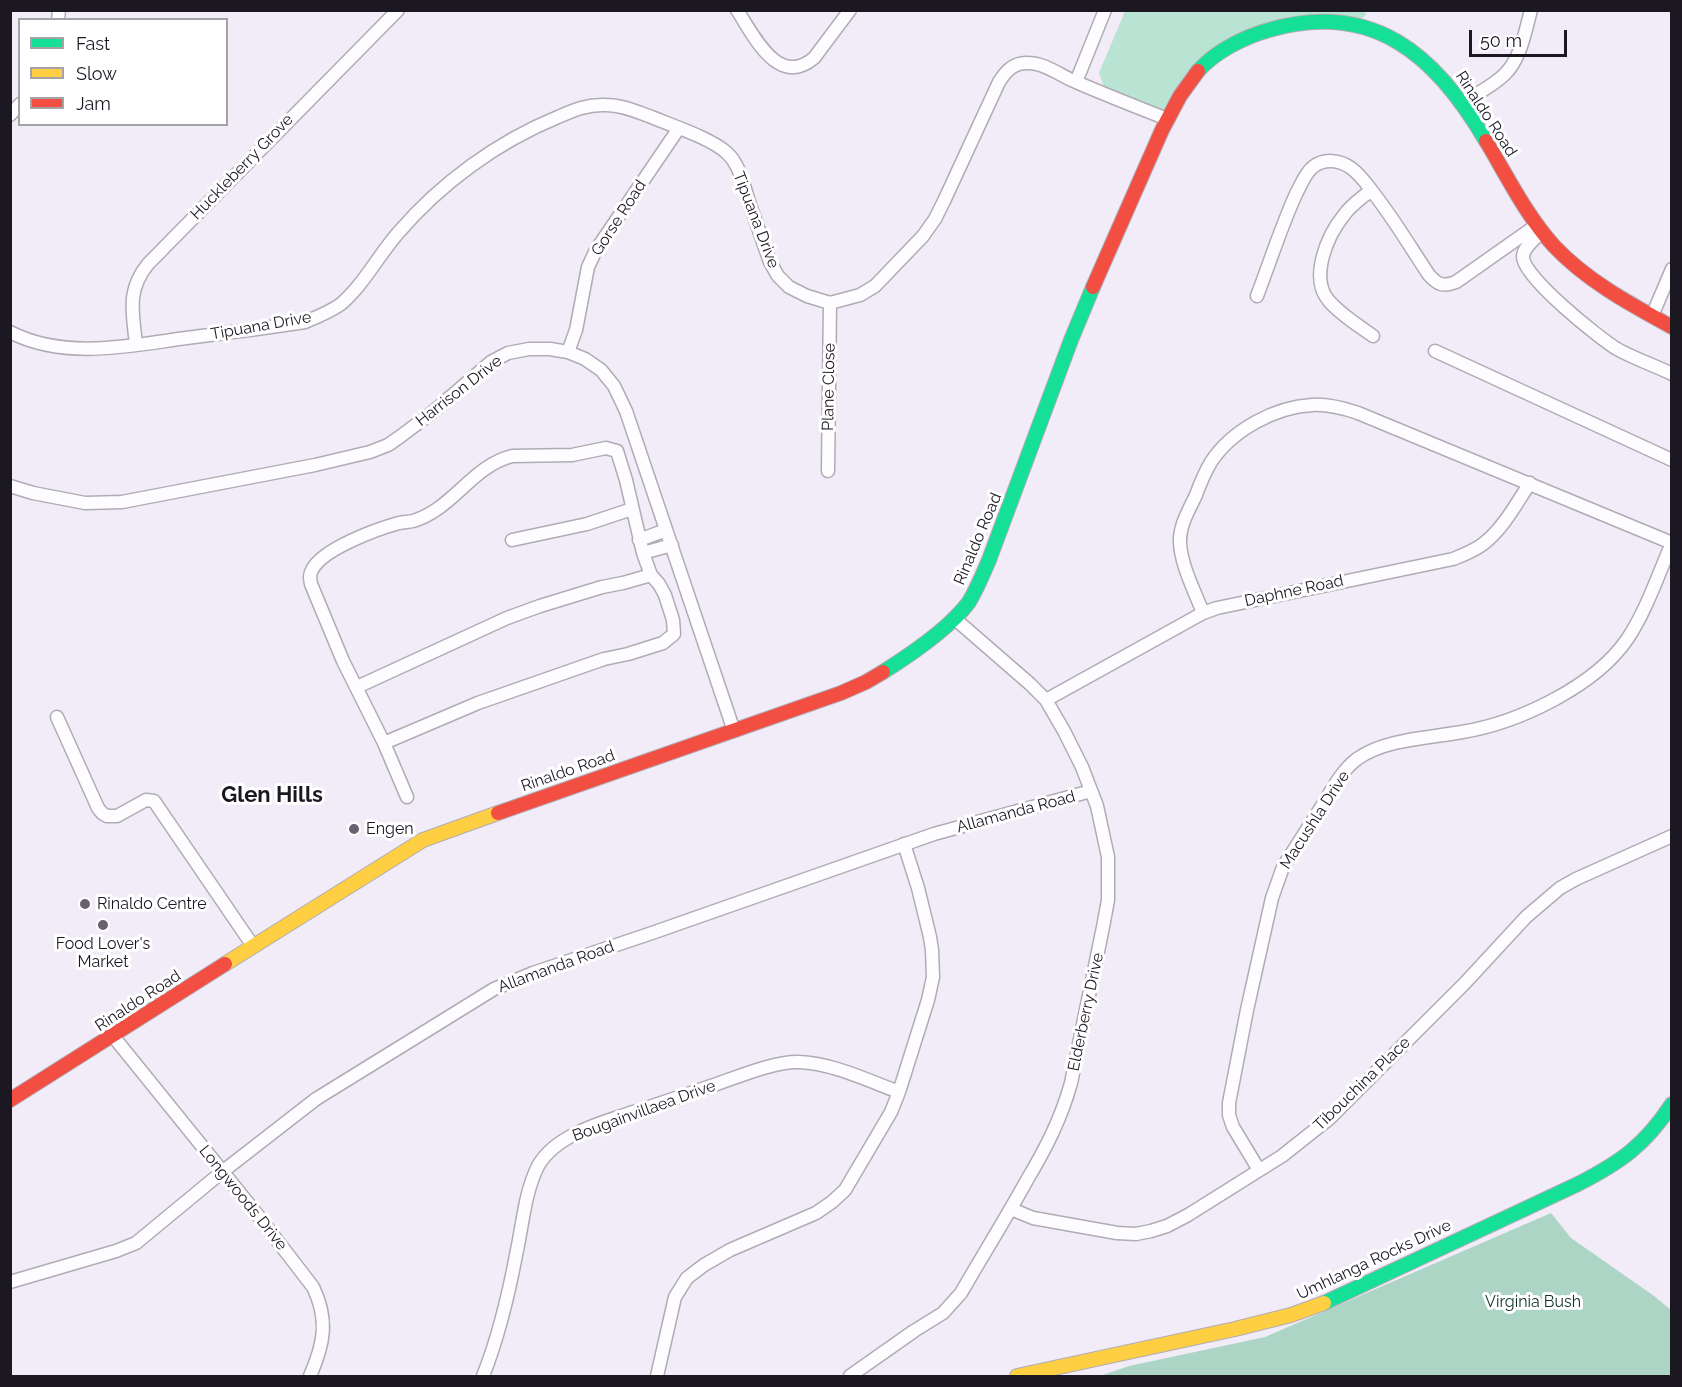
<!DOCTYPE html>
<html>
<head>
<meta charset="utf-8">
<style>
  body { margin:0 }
  #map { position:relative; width:1682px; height:1387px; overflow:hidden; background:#f2ecf8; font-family:Raleway,sans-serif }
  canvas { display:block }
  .frame { position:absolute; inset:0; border:12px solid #1c1822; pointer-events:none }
  .legend { position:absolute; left:18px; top:18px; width:210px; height:108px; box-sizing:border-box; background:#fff; border:2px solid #a4a3a7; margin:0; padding:8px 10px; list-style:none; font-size:18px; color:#1c1822 }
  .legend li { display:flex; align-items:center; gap:12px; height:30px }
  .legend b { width:30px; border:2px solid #a4a3a7 }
  .scale { position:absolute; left:1469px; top:30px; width:98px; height:27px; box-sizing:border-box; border:3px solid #1c1822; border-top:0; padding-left:8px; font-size:18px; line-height:21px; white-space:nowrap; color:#1c1822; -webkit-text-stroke:4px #fff; paint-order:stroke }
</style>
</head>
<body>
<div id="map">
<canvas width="1682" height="1387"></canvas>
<div class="frame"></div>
<ul class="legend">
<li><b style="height:8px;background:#16e098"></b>Fast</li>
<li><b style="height:8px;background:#ffcf43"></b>Slow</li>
<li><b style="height:8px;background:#f24e42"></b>Jam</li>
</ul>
<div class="scale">50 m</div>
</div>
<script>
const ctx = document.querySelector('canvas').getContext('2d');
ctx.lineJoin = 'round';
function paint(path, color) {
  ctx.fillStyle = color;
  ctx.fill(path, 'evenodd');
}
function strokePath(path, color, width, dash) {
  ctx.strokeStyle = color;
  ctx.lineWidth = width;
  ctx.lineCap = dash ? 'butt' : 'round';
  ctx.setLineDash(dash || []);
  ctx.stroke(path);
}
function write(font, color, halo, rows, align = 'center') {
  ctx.font = font + ' Raleway,sans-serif';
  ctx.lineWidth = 6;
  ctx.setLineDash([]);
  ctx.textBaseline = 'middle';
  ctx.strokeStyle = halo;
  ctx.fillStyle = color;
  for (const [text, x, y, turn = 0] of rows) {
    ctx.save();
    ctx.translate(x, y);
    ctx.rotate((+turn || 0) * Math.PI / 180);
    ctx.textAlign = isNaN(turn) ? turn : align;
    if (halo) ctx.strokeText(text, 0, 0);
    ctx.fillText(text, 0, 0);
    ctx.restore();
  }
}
const green = new Path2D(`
  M 1360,10 L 1367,14 L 1361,19 L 1259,33 L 1199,70 L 1172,118 L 1104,87 L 1099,73 L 1125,11 Z`);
const forest = new Path2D(`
  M 1551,1213 L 1571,1238 L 1654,1296 L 1671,1310 L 1671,1376 L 1100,1376 L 1129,1366 L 1265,1337 Z`);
const street = new Path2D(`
  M 737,10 C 754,36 778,88 814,58 L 850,10
  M 58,20 L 59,10
  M 1076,82 L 1105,10
  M 1462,103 C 1476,94 1493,86 1505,74 C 1521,58 1525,32 1531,10
  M 10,115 L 20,104
  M 1371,190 C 1362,198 1351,205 1344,215 C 1327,236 1309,278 1329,301 C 1341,315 1358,325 1373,336
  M 1542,232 C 1535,239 1523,247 1523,257 C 1523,277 1599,338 1617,349 C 1635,359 1654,365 1672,374
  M 1257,296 C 1270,262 1281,227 1296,194 C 1301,185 1305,173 1313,167 C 1324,158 1340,160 1351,168 C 1361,175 1368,186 1375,195 C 1395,221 1411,248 1429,275 C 1438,285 1443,287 1456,282 L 1537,225
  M 1652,316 L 1672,269
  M 10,332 C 64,360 129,346 186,338 C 226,333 265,328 305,322 C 317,317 330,312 341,304 C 364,284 378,256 398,233 C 441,183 497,142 558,117 C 574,110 588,104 606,105 C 621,105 635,111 649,116 C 670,125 711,138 727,153 C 740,165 744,186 749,202 C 756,222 763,242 770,262 L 778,276 L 789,287 L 807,296 L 830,303 L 860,295 L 875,286 L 923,236 L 935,219 L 944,201 L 999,82 C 1006,71 1014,62 1028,63 C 1045,63 1061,76 1076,82 C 1106,95 1137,107 1167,119
  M 136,345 C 133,313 126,291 148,264 L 398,10
  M 1435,351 L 1672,460
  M 568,352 L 576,330 L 588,267 L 596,250 L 679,128
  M 828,471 L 830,303
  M 10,486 L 33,493 L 85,503 L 122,502 L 315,465 L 370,452 L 388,445 L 401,436 L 434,411 L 491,362 L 508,353 L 529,349 L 550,349 L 568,352 L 585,359 L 601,370 L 614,386 L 626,411 L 734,731
  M 512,540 L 587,524 L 632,509
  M 639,540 L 666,530
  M 643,553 L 672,545
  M 1203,613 C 1195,592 1181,565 1180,543 C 1179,526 1189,510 1196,495 C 1200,484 1205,472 1211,462 C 1232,430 1275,407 1312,405 C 1328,404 1343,408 1358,413 L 1672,543
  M 357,687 L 507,618 L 540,606 L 602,587 L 623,583 L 651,575
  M 1046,700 L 1203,613 L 1217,608 L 1453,559 C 1463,555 1474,551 1483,544 C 1503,529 1516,504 1530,483
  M 57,717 L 98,808 L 102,813 L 107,816 L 117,816 L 146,800 L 154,801 L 253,946
  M 384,743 L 478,703 L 604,659 L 628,654 L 663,643 L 674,634 L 673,620 L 665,595 L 659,584 L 651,575 L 643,553 L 626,480 L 617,451 L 606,448 L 572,455 L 512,456 C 472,466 452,510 413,521 C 408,522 404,522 399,523 C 377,529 322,549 312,570 C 309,575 310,579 311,584 L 343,661 L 384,743 L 407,797
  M 113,1036 L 256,1213 L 313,1287 C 329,1320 324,1344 310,1376
  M 1259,1170 L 1233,1127 L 1229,1115 L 1229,1103 L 1247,1010 L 1272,898 L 1283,867 C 1296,847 1309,826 1322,806 C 1332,790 1341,771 1357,759 C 1385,739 1429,738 1462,732 C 1518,723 1596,686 1628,638 C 1647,609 1658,575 1672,543
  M 1011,1209 L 1033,1218 L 1117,1233 L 1136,1234 L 1151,1231 L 1167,1226 L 1188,1215 L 1282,1156 L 1330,1118 L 1465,983 L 1526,917 L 1560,888 L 1576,879 L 1672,836
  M 10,1282 L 116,1251 L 136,1243 L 222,1172 L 316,1099 L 494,989 L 533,973 L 652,933 L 934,834 L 1091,791
  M 483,1376 C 499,1336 509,1293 517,1250 C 523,1222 525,1192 538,1166 C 547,1150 562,1140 579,1132 C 595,1124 613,1119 630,1113 C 656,1105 682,1096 708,1087 C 733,1079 773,1061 799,1062 C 832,1063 869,1081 899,1092
  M 657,1376 L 675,1297 L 687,1278 L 704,1265 L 730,1250 L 816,1213 L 832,1202 L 845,1190 L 891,1112 L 899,1092 L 928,1000 L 933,977 L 932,950 L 930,937 L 918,888 L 904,844
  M 850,1376 L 914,1331 L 943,1313 L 961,1293 C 983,1255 1006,1218 1027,1180 C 1046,1148 1061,1119 1071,1083 L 1103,927 L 1108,900 L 1108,857 L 1097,806 L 1082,767 L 1064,731 L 1046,700 L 1030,684 L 954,618`);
const fast = new Path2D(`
  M 1198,71 C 1216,51 1244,37 1269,30 C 1373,0 1436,55 1486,141
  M 883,672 C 910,655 950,628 969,602 C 977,589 983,574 989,560 L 1071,340 L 1093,287
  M 1324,1303 L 1578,1184 C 1621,1162 1645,1145 1672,1104`);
const slow = new Path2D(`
  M 225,964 L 423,840 L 498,813
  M 1017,1376 L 1235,1329 L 1291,1315 L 1324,1303`);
const jam = new Path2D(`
  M 1486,141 C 1507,176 1526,215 1554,246 C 1587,281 1630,304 1672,327
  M 1093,287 L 1162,130 L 1180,96 L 1198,71
  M 498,813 L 841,693 L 866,682 L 883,672
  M 10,1100 L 225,964`);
const markers = [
  [354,829,6,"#67626d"],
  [85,904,6,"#67626d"],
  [103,925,6,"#67626d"]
];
const streetNames = [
  ["Rinaldo Road",1486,114,57],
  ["Huckleberry Grove",242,167,-46],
  ["Gorse Road",619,218,-57],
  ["Tipuana Drive",756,220,69],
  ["Tipuana Drive",261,326,-10],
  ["Plane Close",829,387,-89],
  ["Harrison Drive",459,391,-38],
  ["Rinaldo Road",978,539,-67],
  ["Daphne Road",1294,591,-12],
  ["Rinaldo Road",568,771,-19],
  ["Allamanda Road",1016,812,-15],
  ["Macushla Drive",1315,820,-57],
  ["Allamanda Road",556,967,-20],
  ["Rinaldo Road",138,1001,-33],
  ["Elderberry Drive",1086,1012,-78],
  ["Tibouchina Place",1362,1084,-44],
  ["Bougainvillaea Drive",644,1111,-20],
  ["Longwoods Drive",243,1198,51],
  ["Umhlanga Rocks Drive",1374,1260,-25]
];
const poiNames = [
  ["Engen",366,829],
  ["Rinaldo Centre",97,904],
  ["Food Lover's",103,944,"center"],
  ["Market",103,962,"center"]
];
const parkNames = [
  ["Virginia Bush",1533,1302]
];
const districtNames = [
  ["Glen Hills",272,795]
];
paint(green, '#b9e3d3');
paint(forest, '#acd5c6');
strokePath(street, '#b1abb6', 15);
strokePath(fast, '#b1abb6', 16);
strokePath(slow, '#b1abb6', 16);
strokePath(jam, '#b1abb6', 16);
strokePath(street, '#fdfcfe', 12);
strokePath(fast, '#16e098', 14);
strokePath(slow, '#ffcf43', 14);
strokePath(jam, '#f24e42', 14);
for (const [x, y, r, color] of markers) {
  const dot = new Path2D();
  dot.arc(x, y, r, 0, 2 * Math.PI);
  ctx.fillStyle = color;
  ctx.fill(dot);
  strokePath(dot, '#fff', 2);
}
write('16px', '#1c1822', '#fff', streetNames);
write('16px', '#1c1822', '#fff', poiNames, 'left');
write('16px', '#0f3424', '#fff', parkNames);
write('bold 22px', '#1c1822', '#fff', districtNames);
</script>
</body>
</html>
